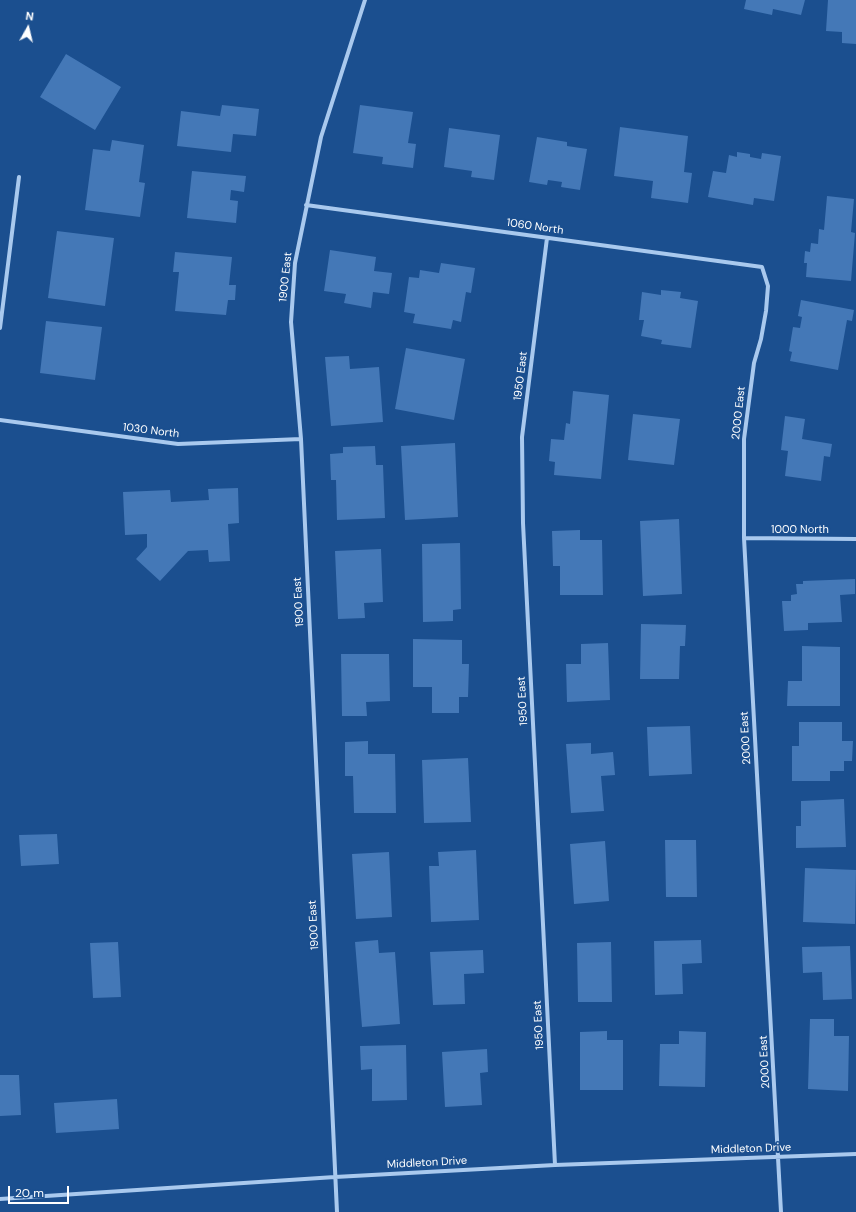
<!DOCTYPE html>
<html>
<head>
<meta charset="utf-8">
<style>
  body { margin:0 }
  #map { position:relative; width:856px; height:1212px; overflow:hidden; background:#1b4f8f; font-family:"DM Sans",sans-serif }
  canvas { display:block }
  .north { position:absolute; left:8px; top:8px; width:40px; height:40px; -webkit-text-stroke:3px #1b4f8f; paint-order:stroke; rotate:8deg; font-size:11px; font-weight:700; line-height:16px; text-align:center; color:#fff }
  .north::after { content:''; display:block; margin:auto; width:14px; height:18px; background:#fff; clip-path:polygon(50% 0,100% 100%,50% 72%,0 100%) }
  .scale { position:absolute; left:8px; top:1186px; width:61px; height:18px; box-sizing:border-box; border:2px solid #fff; border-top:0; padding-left:5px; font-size:12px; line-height:14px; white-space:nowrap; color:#fff; -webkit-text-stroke:3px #1b4f8f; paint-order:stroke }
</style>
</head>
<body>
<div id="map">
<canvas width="856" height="1212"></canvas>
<div class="north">N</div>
<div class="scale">20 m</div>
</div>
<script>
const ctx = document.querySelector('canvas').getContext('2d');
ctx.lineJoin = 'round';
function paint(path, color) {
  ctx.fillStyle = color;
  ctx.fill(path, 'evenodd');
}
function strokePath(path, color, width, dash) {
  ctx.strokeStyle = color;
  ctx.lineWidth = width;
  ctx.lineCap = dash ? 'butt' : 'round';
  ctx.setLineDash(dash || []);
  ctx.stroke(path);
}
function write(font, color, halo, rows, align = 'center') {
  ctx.font = font + ' "DM Sans",sans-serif';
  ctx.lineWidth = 4;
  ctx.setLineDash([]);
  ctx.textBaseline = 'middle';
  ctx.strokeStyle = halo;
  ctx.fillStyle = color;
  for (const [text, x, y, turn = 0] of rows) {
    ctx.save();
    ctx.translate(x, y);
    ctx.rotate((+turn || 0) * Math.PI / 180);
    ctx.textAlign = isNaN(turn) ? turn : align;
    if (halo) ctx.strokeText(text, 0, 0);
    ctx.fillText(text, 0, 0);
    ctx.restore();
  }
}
const building = new Path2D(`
  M 746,0 L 805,0 L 801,15 L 773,9 L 772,15 L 744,9 Z
  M 828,0 L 856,0 L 856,44 L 842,43 L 842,32 L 826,31 Z
  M 66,54 L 121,87 L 95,130 L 40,97 Z
  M 222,105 L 259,109 L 256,136 L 233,134 L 231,152 L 177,146 L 181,111 L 220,116 Z
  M 360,105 L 413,112 L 408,143 L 416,144 L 413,168 L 382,164 L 383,157 L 353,153 Z
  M 620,127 L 688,136 L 684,172 L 692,173 L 688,203 L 651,198 L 653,181 L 614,176 Z
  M 449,128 L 500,135 L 494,180 L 471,177 L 472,171 L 444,167 Z
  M 537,137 L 567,142 L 567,146 L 587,149 L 580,190 L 561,187 L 562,182 L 548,180 L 547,185 L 529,182 Z
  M 112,140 L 144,145 L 139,182 L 145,183 L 140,217 L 85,210 L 93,149 L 110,151 Z
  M 737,152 L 750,154 L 750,157 L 761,159 L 762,153 L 781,156 L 774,201 L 754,198 L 753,205 L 708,197 L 713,171 L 726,173 L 729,155 L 737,157 Z
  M 192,171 L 246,176 L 244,192 L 231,190 L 230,200 L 238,201 L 236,223 L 187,218 Z
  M 827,196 L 854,199 L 851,232 L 855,233 L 851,281 L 806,277 L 807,263 L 804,263 L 805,251 L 810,252 L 811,243 L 818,244 L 819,229 L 824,230 Z
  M 57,231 L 114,238 L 105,306 L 48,298 Z
  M 330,250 L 376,257 L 374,271 L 392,273 L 389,294 L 373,292 L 371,308 L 344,303 L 346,294 L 324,291 Z
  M 175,252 L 232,257 L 229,285 L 236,285 L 235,300 L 228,300 L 226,315 L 175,311 L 179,272 L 173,272 Z
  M 441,263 L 475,268 L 471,293 L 466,292 L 461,322 L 453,320 L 451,329 L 413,323 L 415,314 L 404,312 L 409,277 L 419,278 L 420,270 L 439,273 Z
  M 661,290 L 681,292 L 680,298 L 698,301 L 691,348 L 661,344 L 662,340 L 641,336 L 644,320 L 639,320 L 642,292 L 661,295 Z
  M 801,300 L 854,310 L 852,321 L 847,320 L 838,370 L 790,361 L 792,352 L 789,351 L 793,327 L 800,328 L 802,317 L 798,316 Z
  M 46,321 L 102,327 L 95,380 L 40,373 Z
  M 406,348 L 465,359 L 454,420 L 395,409 Z
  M 349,356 L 350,369 L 379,367 L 383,422 L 331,426 L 325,357 Z
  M 573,391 L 609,395 L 601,479 L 554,475 L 555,462 L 549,461 L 551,439 L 564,440 L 566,423 L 570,424 Z
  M 633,414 L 680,419 L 674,465 L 628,460 Z
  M 785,416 L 805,419 L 802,439 L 832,444 L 830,457 L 824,456 L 821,481 L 785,476 L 788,451 L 781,450 Z
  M 455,443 L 458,517 L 405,520 L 401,446 Z
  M 375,446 L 376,465 L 383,465 L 385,518 L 337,520 L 336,480 L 331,480 L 330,454 L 343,453 L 343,447 Z
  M 238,488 L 239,523 L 228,524 L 230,561 L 209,562 L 208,550 L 188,551 L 160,581 L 136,559 L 147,547 L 147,534 L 125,535 L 123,492 L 170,490 L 171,502 L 209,500 L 208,489 Z
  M 679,519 L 682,594 L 643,596 L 640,521 Z
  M 580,530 L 580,540 L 602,540 L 603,595 L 560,595 L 560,566 L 553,566 L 552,531 Z
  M 460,543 L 461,609 L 453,610 L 453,621 L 423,622 L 422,544 Z
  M 381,549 L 383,602 L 364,603 L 365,618 L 338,619 L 335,551 Z
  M 855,579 L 855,594 L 840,595 L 842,622 L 808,623 L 808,630 L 784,631 L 782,601 L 791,601 L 791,595 L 797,594 L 796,584 L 803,584 L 803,581 Z
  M 641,624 L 686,625 L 685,646 L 680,646 L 679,679 L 640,679 Z
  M 413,639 L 462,640 L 462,664 L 469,664 L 468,697 L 459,697 L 459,713 L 432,713 L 432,687 L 413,687 Z
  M 608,643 L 610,700 L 567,702 L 566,664 L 581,664 L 581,644 Z
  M 802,646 L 840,647 L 840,706 L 787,706 L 788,681 L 802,681 Z
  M 341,654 L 389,654 L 390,701 L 366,702 L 367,716 L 342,716 Z
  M 799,722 L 842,722 L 842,741 L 853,741 L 852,761 L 844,761 L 844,771 L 830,771 L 830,781 L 792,781 L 792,746 L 799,746 Z
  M 690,726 L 692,774 L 649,776 L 647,727 Z
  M 368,741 L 368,754 L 395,754 L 396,813 L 354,813 L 353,776 L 345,776 L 345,742 Z
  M 591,743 L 591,754 L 613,752 L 615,775 L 601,776 L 604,811 L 571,813 L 566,744 Z
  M 468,758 L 471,822 L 424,823 L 422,760 Z
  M 844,799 L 846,847 L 796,848 L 796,826 L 801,826 L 801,801 Z
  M 57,834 L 59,864 L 21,866 L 19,835 Z
  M 665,840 L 696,840 L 697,897 L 666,897 Z
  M 605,841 L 609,901 L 574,904 L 570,844 Z
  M 476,850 L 479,920 L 431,922 L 429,866 L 439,866 L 438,852 Z
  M 389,852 L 392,917 L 356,919 L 352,854 Z
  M 805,868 L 856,870 L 855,924 L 803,922 Z
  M 378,940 L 379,953 L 395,952 L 400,1024 L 362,1027 L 355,942 Z
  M 701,940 L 702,963 L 682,964 L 683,994 L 655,995 L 654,941 Z
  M 118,942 L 121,997 L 93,998 L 90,943 Z
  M 611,942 L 612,1002 L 578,1002 L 577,943 Z
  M 850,946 L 852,999 L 823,1000 L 822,972 L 803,973 L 802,947 Z
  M 483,950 L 484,973 L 464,974 L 465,1004 L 433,1005 L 430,952 Z
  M 810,1019 L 834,1019 L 834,1036 L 849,1036 L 848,1091 L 808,1089 Z
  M 607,1031 L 607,1040 L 623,1040 L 623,1090 L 580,1090 L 580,1032 Z
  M 679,1031 L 706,1032 L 705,1087 L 659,1086 L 660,1044 L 679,1044 Z
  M 406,1045 L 407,1100 L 372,1101 L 372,1069 L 361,1070 L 360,1046 Z
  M 487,1049 L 488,1072 L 480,1073 L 482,1105 L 445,1107 L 442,1052 Z
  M 0,1075 L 19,1075 L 21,1115 L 0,1116 Z
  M 117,1099 L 119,1129 L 56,1133 L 54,1103 Z`);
const street = new Path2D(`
  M 306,205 L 762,267 L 768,286 L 766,311 L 761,339 L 754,363 L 744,439 L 744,538 L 781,1212
  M 547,238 L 522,437 L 523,523 L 555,1165
  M 0,328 L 19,177
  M 0,420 L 178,444 L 301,439
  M 744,538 L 856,539
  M 0,1199 L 335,1177 L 555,1165 L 856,1154
  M 337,1212 L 301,439 L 291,322 L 295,263 L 321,137 L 365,0`);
const streetNames = [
  ["1060 North",535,227,8],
  ["1900 East",286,277,-84],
  ["1950 East",521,376,-83],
  ["2000 East",739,413,-84],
  ["1030 North",151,431,7],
  ["1000 North",800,530],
  ["1900 East",299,602,-93],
  ["1950 East",523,701,-93],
  ["2000 East",746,738,-93],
  ["1900 East",314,925,-93],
  ["1950 East",539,1025,-93],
  ["2000 East",765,1062,-93],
  ["Middleton Drive",751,1149,-2],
  ["Middleton Drive",427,1163,-3]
];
paint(building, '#4478b7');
strokePath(street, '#a9c9ee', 4);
write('11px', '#fff', '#1b4f8f', streetNames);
</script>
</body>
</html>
